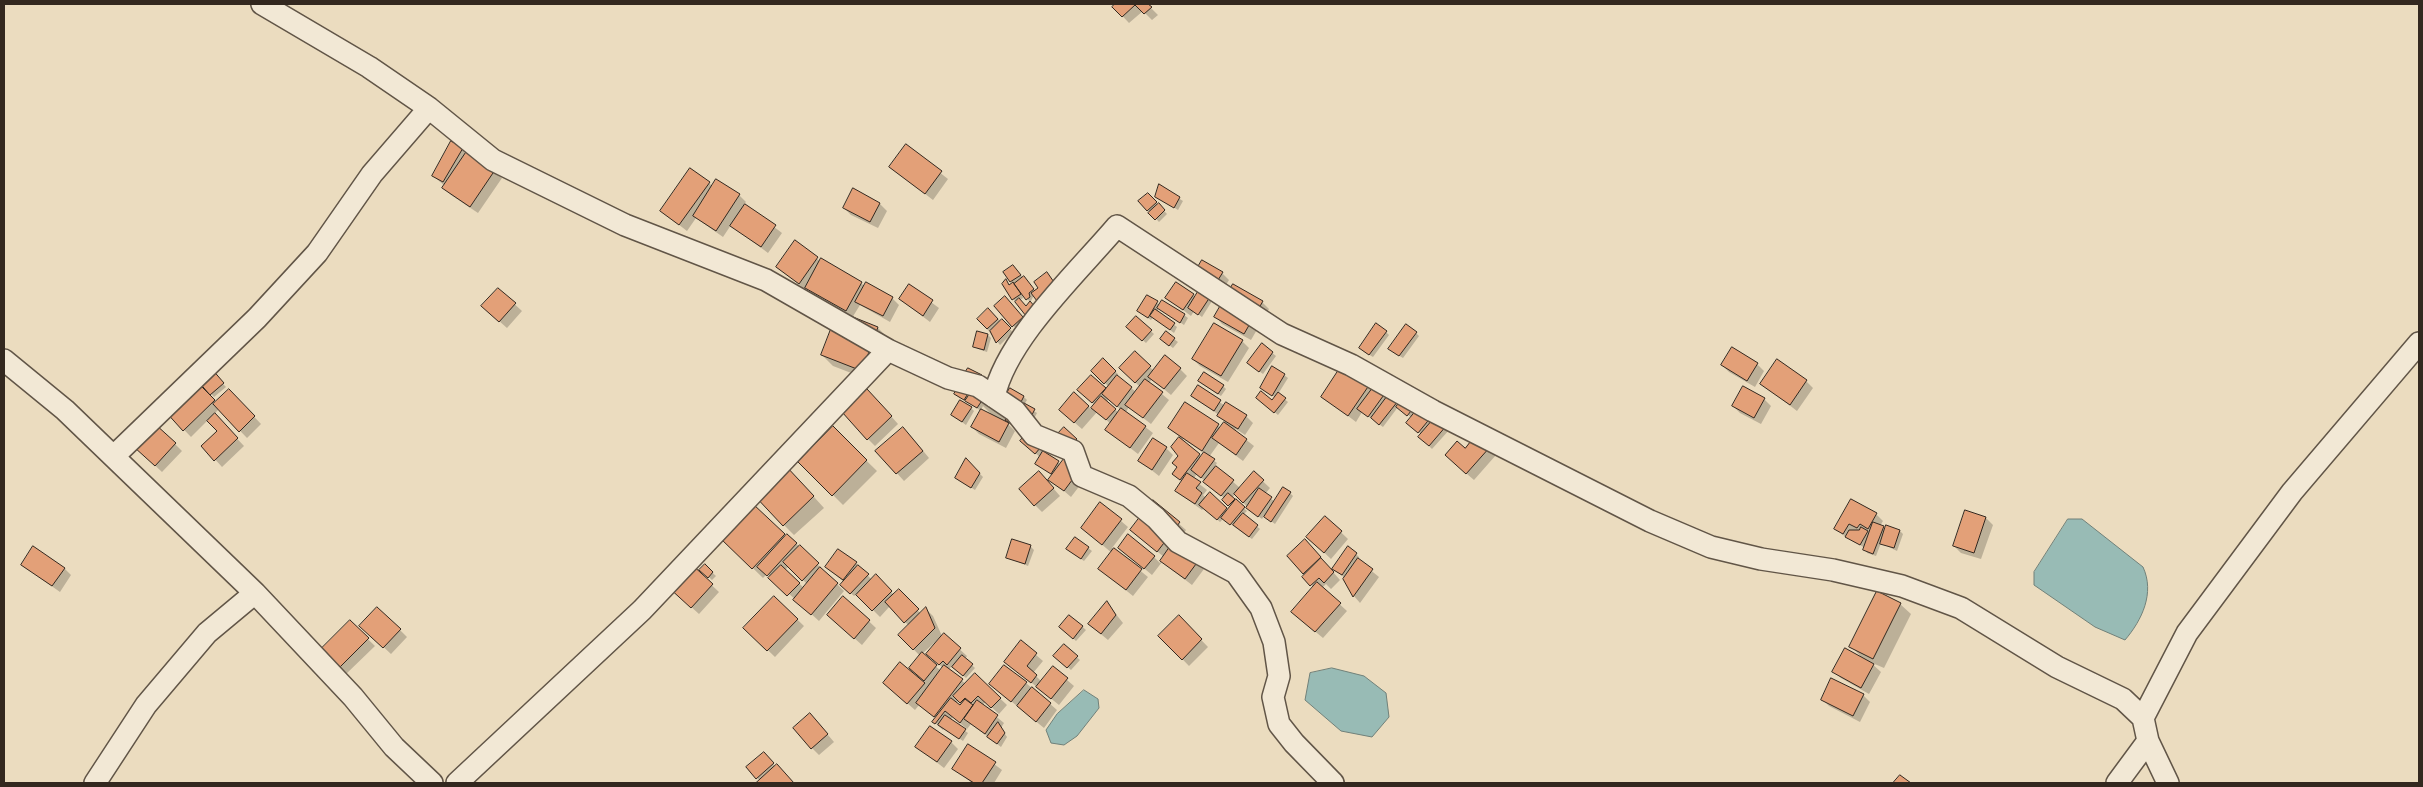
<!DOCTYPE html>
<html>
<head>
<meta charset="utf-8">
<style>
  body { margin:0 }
  #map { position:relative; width:2423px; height:787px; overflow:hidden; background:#ebdcbf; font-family:Vollkorn,serif }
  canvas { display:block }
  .frame { position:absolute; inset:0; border:5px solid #33281f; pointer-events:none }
</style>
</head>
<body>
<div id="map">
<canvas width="2423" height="787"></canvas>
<div class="frame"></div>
</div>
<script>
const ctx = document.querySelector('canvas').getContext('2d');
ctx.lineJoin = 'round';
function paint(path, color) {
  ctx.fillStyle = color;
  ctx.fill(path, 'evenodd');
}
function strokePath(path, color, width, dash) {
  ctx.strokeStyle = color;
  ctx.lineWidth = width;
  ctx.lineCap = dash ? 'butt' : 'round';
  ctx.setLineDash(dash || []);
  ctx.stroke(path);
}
const water = new Path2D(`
  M 2068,519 L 2082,519 L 2143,567 C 2155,593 2142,620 2125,640 L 2095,627 L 2034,585 L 2034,572 Z
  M 1332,668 L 1364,676 L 1386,693 L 1389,717 L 1372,737 L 1341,731 L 1305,700 L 1310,673 Z
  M 1084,690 L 1098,699 L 1099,708 L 1077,736 L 1064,745 L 1051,743 L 1046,730 L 1057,714 Z`);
const shadow = new Path2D(`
  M 1117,4 L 1147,4 L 1158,15 L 1152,20 L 1143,11 L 1129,23 L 1114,7 Z
  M 906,146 L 948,179 L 933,200 L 890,167 Z
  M 462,149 L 502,178 L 478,213 L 451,195 L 444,188 L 445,186 L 433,176 Z
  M 709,183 L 713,187 L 739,195 L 746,202 L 744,204 L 782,233 L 768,253 L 731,225 L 723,237 L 696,218 L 687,231 L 661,211 Z
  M 1159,186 L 1183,201 L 1178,210 L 1156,196 Z
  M 853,190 L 880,204 L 887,211 L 878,228 L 851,215 L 844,208 Z
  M 1148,194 L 1167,214 L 1159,222 L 1140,201 Z
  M 795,242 L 821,262 L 822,260 L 865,286 L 892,298 L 899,305 L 890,322 L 860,305 L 852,318 L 878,328 L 888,338 L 872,381 L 833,366 L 822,355 L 852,316 L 813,294 L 807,289 L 806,290 L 777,267 Z
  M 1013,266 L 1035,291 L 1040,288 L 1035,282 L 1046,274 L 1053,281 L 1064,295 L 1050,315 L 1034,295 L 1030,303 L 1038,311 L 1030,318 L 1013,299 L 1004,284 L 1006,281 L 1010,286 L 1013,284 L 1005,272 ZM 1021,292 L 1030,302 L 1026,307 L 1020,300 L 1023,298 Z
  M 1222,273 L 1229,280 L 1217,299 L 1198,287 Z
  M 909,286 L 939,308 L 930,322 L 900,299 Z
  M 1233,286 L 1262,302 L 1269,309 L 1251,340 L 1222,324 L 1216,317 Z
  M 498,289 L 522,311 L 507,328 L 490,313 Z
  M 1193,295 L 1196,298 L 1209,298 L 1212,301 L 1202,317 L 1194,311 L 1191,316 L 1167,298 Z
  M 1147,296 L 1160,305 L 1162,302 L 1184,315 L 1188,318 L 1184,325 L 1159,308 L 1157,312 L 1177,327 L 1174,333 L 1153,317 L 1151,320 L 1142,314 Z
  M 1012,305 L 1029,325 L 1020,333 L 996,306 Z
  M 988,310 L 1013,332 L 1000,345 L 979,319 Z
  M 1136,318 L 1154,334 L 1146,343 L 1128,327 Z
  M 1386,332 L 1389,335 L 1373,357 L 1363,351 Z
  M 1166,333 L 1178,342 L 1173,348 L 1165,342 Z
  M 1416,333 L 1419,336 L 1403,358 L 1393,352 Z
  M 988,335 L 991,338 L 987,352 L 978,349 L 975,346 Z
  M 1242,341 L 1249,348 L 1228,382 L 1200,366 L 1193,359 Z
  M 1262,345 L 1276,356 L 1263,374 L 1252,366 Z
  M 1135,353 L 1154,371 L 1180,369 L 1187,376 L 1171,395 L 1152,379 L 1149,383 L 1169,400 L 1151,424 L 1129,407 L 1126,412 L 1153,433 L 1138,454 L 1107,430 L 1111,424 L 1097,412 L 1082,429 L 1067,416 L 1074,394 L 1091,409 L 1095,405 L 1086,397 L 1091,377 L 1106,391 L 1109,387 L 1093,371 L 1103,360 L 1118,374 L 1117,376 L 1136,392 L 1140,387 L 1128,375 ZM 1109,399 L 1121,410 L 1119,413 L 1106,402 Z
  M 1344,364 L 1450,429 L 1432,449 L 1420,437 L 1422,435 L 1411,426 L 1412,418 L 1398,407 L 1383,427 L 1362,412 L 1356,422 L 1322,396 Z
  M 1757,364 L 1764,371 L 1755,387 L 1729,372 L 1722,365 Z
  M 210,370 L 226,387 L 214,397 L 199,380 Z
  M 1284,375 L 1288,378 L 1278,394 L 1288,402 L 1278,415 L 1261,401 L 1273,402 L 1276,398 L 1261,388 Z
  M 1806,381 L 1813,388 L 1797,411 L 1762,384 Z
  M 196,382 L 216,403 L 229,390 L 261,424 L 247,438 L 219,409 L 214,414 L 244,446 L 222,467 L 203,446 L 219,431 L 208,420 L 191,437 L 166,411 Z
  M 1202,384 L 1223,386 L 1226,389 L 1221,396 Z
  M 1198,386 L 1225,406 L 1246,416 L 1253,423 L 1245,435 L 1236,429 L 1235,431 L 1254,446 L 1243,461 L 1219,443 L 1209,457 L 1217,463 L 1215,466 L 1240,488 L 1254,473 L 1270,488 L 1265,494 L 1275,502 L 1290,493 L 1293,496 L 1275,524 L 1264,516 L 1262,519 L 1251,511 L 1235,494 L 1232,498 L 1247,511 L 1243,515 L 1260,529 L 1252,539 L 1223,519 L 1220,522 L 1204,508 L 1202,510 L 1176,491 L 1182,482 L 1174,474 L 1178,467 L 1179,456 L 1173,447 L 1180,437 L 1169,428 L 1185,403 L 1221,428 L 1225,422 L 1219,415 L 1196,399 ZM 1183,439 L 1204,453 L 1202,457 L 1182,441 ZM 1197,474 L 1225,499 L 1231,507 L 1228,511 L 1210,494 L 1206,498 L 1203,495 L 1207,490 L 1193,479 Z
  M 1006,387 L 1024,397 L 1027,400 L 1024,405 L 1037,413 L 1028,430 L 1005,421 L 1015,431 L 1006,448 L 979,434 L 972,427 L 981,411 L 956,394 ZM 983,406 L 993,416 L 981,410 Z
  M 1744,387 L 1764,399 L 1771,406 L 1761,424 L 1740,413 L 1733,406 Z
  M 874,397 L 898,424 L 875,446 L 868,439 Z
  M 971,408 L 974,411 L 966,425 L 952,415 Z
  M 833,428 L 877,471 L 843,505 L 800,462 Z
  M 1064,428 L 1079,443 L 1057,443 L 1047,455 L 1084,480 L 1071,497 L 1050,479 L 1053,475 L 1036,464 L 1040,457 L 1029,448 L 1054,439 Z
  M 910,435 L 929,458 L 904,481 L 877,451 Z
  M 175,444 L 182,451 L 162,472 L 143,454 Z
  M 1166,448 L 1173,455 L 1159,476 L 1140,461 Z
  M 1489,448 L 1496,455 L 1474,480 L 1453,462 L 1465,449 Z
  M 966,460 L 983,477 L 975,490 L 956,478 Z
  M 796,477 L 824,508 L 794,535 L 784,525 Z
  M 1046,480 L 1060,496 L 1042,512 L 1035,505 Z
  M 1154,502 L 1186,530 L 1183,534 L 1213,557 L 1192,585 L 1162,562 L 1152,575 L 1127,554 L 1154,557 L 1160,563 L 1164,557 L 1131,530 Z
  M 1101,504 L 1128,527 L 1112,548 L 1148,577 L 1133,596 L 1107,575 L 1112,553 L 1082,528 Z
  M 753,506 L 786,537 L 787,536 L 800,547 L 844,591 L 819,621 L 767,574 L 763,578 L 722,538 ZM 789,566 L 807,584 L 804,588 L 785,570 Z
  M 1966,511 L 1986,518 L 1993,525 L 1981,559 L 1961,553 L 1954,546 Z
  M 1876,514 L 1883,521 L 1880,526 L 1886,530 L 1887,527 L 1900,531 L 1903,534 L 1897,551 L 1881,543 L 1876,556 L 1867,553 L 1865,548 L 1843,535 L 1836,528 Z
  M 1325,517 L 1348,539 L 1331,559 L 1315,544 Z
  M 1075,538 L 1092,551 L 1084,561 L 1071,552 Z
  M 1030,546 L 1034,550 L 1028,566 L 1007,557 Z
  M 1312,548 L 1340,580 L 1331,589 L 1326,584 L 1322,588 L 1347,611 L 1323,638 L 1300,619 L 1314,588 L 1288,556 Z
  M 1356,554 L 1359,557 L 1358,560 L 1379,577 L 1360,603 L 1354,596 L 1344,579 L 1345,578 L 1337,572 Z
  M 856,563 L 872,580 L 876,576 L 894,595 L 899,590 L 921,614 L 926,609 L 933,616 L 942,636 L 922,654 L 941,671 L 943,668 L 935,661 L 944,635 L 967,656 L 965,659 L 975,668 L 966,678 L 956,670 L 951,667 L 948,670 L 966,684 L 975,675 L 1007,705 L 999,714 L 986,702 L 982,705 L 1004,723 L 1001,728 L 1007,737 L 1001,747 L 971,724 L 967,729 L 953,717 L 950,720 L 968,733 L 963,741 L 944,728 L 943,730 L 934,722 L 937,719 L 919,705 L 915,710 L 884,683 L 908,670 L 920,656 L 900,635 L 909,626 L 890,606 L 880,617 L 857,594 L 854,596 L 845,588 L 844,582 L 826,567 ZM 966,697 L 973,704 L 963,699 ZM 958,701 L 965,709 L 956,703 Z
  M 689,564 L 719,592 L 699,614 L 676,593 Z
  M 22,565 L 64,568 L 71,575 L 60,592 Z
  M 705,566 L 716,576 L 712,580 L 701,570 Z
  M 774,597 L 804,626 L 775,657 L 745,628 Z
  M 844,598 L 876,628 L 862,645 L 836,622 Z
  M 1107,603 L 1123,623 L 1108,640 L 1096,630 Z
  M 1900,604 L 1911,614 L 1884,668 L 1870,662 L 1881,672 L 1869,694 L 1841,678 L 1834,672 L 1863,659 L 1851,646 Z
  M 1070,616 L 1086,630 L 1076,641 L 1061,627 Z
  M 1179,617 L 1208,647 L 1189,666 L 1160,636 Z
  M 350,622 L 375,646 L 345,675 L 321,650 Z
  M 361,626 L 400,630 L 407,637 L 391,654 Z
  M 1021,642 L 1043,661 L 1033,673 L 1042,682 L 1053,668 L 1074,686 L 1059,705 L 1006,662 Z
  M 1064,646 L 1080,660 L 1071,670 L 1055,656 Z
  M 1026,683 L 1057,710 L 1044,728 L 990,684 Z
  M 1863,695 L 1870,702 L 1860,722 L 1829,706 L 1822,699 Z
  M 817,722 L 834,742 L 819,755 L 812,748 Z
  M 951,742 L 958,749 L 944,768 L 917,747 Z
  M 969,745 L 1002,770 L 994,783 L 972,783 L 954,769 Z
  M 764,753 L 776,767 L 793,783 L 758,783 L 760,781 L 748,767 Z`);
const building = new Path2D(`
  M 1115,4 L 1148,4 L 1152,7 L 1144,14 L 1135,5 L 1122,17 L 1112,7 Z
  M 451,141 L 463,148 L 443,182 L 432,176 Z
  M 906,144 L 942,171 L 925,194 L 889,167 Z
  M 467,151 L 495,170 L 470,207 L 442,188 Z
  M 690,168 L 710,182 L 679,225 L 660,211 Z
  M 716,179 L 740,194 L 716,231 L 693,216 Z
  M 1159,184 L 1180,197 L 1174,208 L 1155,197 Z
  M 853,188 L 880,203 L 870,222 L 843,208 Z
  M 1148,193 L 1157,202 L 1147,211 L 1138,201 Z
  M 1159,203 L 1165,210 L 1155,220 L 1148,213 Z
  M 745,204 L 776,225 L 761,247 L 730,226 Z
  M 795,240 L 818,257 L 799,284 L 776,267 Z
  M 821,258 L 862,282 L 846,311 L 805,288 Z
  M 1202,260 L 1223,272 L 1210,293 L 1190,281 Z
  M 1013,265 L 1021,275 L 1010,282 L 1003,272 Z
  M 1047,272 L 1058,288 L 1043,309 L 1031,293 L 1038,288 L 1034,282 Z
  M 1024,276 L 1034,289 L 1029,293 L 1030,297 L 1026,300 L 1014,284 Z
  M 1006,279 L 1009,285 L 1013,282 L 1021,294 L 1012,300 L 1002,284 Z
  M 866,282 L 893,297 L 883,316 L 855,302 Z
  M 1176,282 L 1194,294 L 1183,310 L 1165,298 Z
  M 909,284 L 933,300 L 923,316 L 899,299 Z
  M 1233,284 L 1263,301 L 1244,334 L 1214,317 Z
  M 498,288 L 516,303 L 499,322 L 481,306 Z
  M 1199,290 L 1210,297 L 1198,315 L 1188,308 Z
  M 1147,295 L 1158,301 L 1148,318 L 1137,311 Z
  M 1005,296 L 1023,317 L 1012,327 L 994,306 Z
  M 1019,298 L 1026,306 L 1030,301 L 1035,307 L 1026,316 L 1015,302 Z
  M 1162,300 L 1185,314 L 1180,323 L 1157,308 Z
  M 988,308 L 998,319 L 987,329 L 977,319 Z
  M 1155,309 L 1175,323 L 1170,330 L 1150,316 Z
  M 838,311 L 878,327 L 862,371 L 821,355 Z
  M 1136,316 L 1152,330 L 1142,341 L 1126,327 Z
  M 1002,319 L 1011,328 L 996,343 L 990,331 Z
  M 1214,323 L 1243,340 L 1221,376 L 1192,359 Z
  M 1376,323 L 1387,331 L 1369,355 L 1359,348 Z
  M 1406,324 L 1417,332 L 1399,356 L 1388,349 Z
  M 977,331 L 988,334 L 984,350 L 973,347 Z
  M 1166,331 L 1175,338 L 1169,346 L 1160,339 Z
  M 1262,343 L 1273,352 L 1259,372 L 1247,363 Z
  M 1732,347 L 1758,363 L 1747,381 L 1721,365 Z
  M 1135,351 L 1151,366 L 1135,383 L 1119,368 Z
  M 1165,355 L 1181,368 L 1164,389 L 1148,377 Z
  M 1103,358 L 1116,371 L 1104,384 L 1091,371 Z
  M 1777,359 L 1807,380 L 1790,405 L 1760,384 Z
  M 1344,362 L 1372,381 L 1348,416 L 1321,397 Z
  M 1272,366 L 1285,374 L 1272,396 L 1260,388 Z
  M 211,368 L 224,383 L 210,395 L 197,380 Z
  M 968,368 L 982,375 L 977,384 L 963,376 Z
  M 1204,372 L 1224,385 L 1218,394 L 1198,381 Z
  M 1091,375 L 1106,388 L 1092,403 L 1077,390 Z
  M 1117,375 L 1132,387 L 1117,407 L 1102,394 Z
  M 1145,379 L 1163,392 L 1143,418 L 1125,405 Z
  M 196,381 L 215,400 L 183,431 L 165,411 Z
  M 961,383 L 972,387 L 964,400 L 954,394 Z
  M 1198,385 L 1221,400 L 1214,411 L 1191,396 Z
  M 1375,385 L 1386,392 L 1368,417 L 1357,409 Z
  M 1743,386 L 1765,398 L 1754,418 L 1732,406 Z
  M 974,388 L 985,396 L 977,408 L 965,401 Z
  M 1010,388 L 1024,396 L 1017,410 L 1005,396 Z
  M 229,389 L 255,416 L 239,432 L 213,404 Z
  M 867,389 L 892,416 L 867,440 L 842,412 Z
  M 1261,391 L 1272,400 L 1278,392 L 1286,398 L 1274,413 L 1256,398 Z
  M 1074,392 L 1089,406 L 1074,423 L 1059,410 Z
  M 1389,394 L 1398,401 L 1379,425 L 1371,418 Z
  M 1101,396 L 1116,409 L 1106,420 L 1091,408 Z
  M 1404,397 L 1415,406 L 1407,416 L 1396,407 Z
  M 960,400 L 972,407 L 962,422 L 951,415 Z
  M 1185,402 L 1219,424 L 1202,451 L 1168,428 Z
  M 1226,402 L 1247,415 L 1238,429 L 1217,416 Z
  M 1024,403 L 1035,409 L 1025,428 L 1014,426 L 1005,420 L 1011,411 L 1019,412 Z
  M 1420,406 L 1432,416 L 1418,433 L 1406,423 Z
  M 1121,408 L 1146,426 L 1130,448 L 1105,430 Z
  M 981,409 L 1009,423 L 999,442 L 971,427 Z
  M 215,413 L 238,438 L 214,461 L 201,446 L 217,431 L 207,421 Z
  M 1437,415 L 1447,425 L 1429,446 L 1418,437 Z
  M 1036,422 L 1051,435 L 1035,454 L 1020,441 Z
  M 1224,422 L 1247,439 L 1236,455 L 1212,438 Z
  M 155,424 L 176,443 L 155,466 L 134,447 Z
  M 833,426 L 867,460 L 832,496 L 798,462 Z
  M 903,427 L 923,451 L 896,474 L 875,451 Z
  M 1064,427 L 1077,439 L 1065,452 L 1052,440 Z
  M 1476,435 L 1490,447 L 1466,474 L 1445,455 L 1457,441 L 1465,448 Z
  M 1179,437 L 1200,454 L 1180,480 L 1172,474 L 1177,467 L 1172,463 L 1178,456 L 1171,447 Z
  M 1153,438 L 1167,447 L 1152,470 L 1138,461 Z
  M 1043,451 L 1059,461 L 1051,474 L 1035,464 Z
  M 1204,452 L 1215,459 L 1201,478 L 1191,470 Z
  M 1066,456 L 1078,472 L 1064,491 L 1048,480 Z
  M 966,458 L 980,473 L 971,488 L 955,478 Z
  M 785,465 L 814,496 L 783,526 L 753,494 Z
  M 1216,466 L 1234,480 L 1221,496 L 1203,482 Z
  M 1039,471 L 1054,488 L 1034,506 L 1019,489 Z
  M 1254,471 L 1264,480 L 1243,503 L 1234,494 Z
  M 1187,473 L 1201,482 L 1196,488 L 1202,493 L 1195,504 L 1175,491 Z
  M 1283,487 L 1291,492 L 1271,522 L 1264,517 Z
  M 1259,488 L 1272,497 L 1258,517 L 1246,508 Z
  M 1210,492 L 1227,508 L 1217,520 L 1199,505 Z
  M 1228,493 L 1235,499 L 1228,506 L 1222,500 Z
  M 1236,499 L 1245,507 L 1230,525 L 1221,518 Z
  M 1851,499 L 1877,513 L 1868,529 L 1860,524 L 1857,528 L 1849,524 L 1843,534 L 1834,529 Z
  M 1153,500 L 1180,522 L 1157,552 L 1130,530 Z
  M 1100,502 L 1122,519 L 1102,545 L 1081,528 Z
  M 753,504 L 785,534 L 752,569 L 720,538 Z
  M 1965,510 L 1986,517 L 1974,553 L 1953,546 Z
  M 1243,513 L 1258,525 L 1249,537 L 1233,525 Z
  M 1325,516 L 1342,531 L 1324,553 L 1306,537 Z
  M 1873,522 L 1884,526 L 1873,554 L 1863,550 Z
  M 1886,525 L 1900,530 L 1894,548 L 1880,544 Z
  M 1861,527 L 1868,531 L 1860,545 L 1845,537 L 1849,530 L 1859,530 Z
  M 1181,531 L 1207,549 L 1185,579 L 1160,561 Z
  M 787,534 L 797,543 L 767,576 L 757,567 Z
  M 1128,534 L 1155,556 L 1144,569 L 1118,548 Z
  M 1075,537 L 1089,547 L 1081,559 L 1066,549 Z
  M 1012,539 L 1031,545 L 1025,564 L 1006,558 Z
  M 1305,539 L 1321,557 L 1303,574 L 1287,556 Z
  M 800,545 L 819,563 L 802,581 L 783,562 Z
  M 33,546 L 65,568 L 52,586 L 21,565 Z
  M 1348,546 L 1357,553 L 1342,575 L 1332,569 Z
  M 1114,548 L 1142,569 L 1126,590 L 1098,569 Z
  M 838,549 L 857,562 L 843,580 L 825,567 Z
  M 1321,558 L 1334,572 L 1324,583 L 1319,578 L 1310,586 L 1302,577 Z
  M 1358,558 L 1373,569 L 1353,597 L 1343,579 Z
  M 689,562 L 713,584 L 691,608 L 667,586 Z
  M 705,564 L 713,572 L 708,578 L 699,570 Z
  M 781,565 L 800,583 L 787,596 L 768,578 Z
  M 858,565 L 869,574 L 850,594 L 840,585 Z
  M 820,567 L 838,583 L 811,615 L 793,600 Z
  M 876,574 L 892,591 L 872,611 L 856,595 Z
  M 1317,582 L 1341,603 L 1315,632 L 1291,612 Z
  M 899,589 L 919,609 L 904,623 L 885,602 Z
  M 1877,591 L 1901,603 L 1873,659 L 1849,647 Z
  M 774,596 L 798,619 L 767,651 L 743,628 Z
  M 843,596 L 870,620 L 854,639 L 827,615 Z
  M 1107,601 L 1116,615 L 1101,634 L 1088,624 Z
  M 377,607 L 401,629 L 383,648 L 359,626 Z
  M 926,607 L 935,628 L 913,650 L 898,635 Z
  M 1069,615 L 1083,626 L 1073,639 L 1059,627 Z
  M 1179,615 L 1202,639 L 1182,660 L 1158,636 Z
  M 350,620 L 369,638 L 338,669 L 320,650 Z
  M 944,633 L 961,648 L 947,665 L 943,661 L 939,665 L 926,654 Z
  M 1021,640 L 1037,653 L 1027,666 L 1037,675 L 1031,683 L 1004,662 Z
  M 1064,644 L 1078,656 L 1067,668 L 1053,656 Z
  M 1845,648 L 1874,664 L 1861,688 L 1832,672 Z
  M 922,652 L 937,665 L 924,681 L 909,668 Z
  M 962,655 L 973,664 L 963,676 L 952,667 Z
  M 900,662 L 925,683 L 907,704 L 883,683 Z
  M 944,665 L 963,679 L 934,717 L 916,703 Z
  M 1004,665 L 1027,682 L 1011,702 L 989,684 Z
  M 1053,666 L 1068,678 L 1051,699 L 1036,687 Z
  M 975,673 L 1001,698 L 991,708 L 978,696 L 971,703 L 965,698 L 960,703 L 953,696 Z
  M 1831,678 L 1864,694 L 1853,716 L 1821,700 Z
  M 1032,687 L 1051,703 L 1036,722 L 1017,706 Z
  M 951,698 L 960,705 L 965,699 L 973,705 L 960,723 L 945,711 L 935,724 L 932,722 Z
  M 977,700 L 998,715 L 985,734 L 964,719 Z
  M 810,713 L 828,734 L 811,749 L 793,728 Z
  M 945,715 L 966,729 L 959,739 L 938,725 Z
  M 998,722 L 1005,733 L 997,744 L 987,737 Z
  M 930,726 L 952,741 L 937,762 L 915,747 Z
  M 968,744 L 996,762 L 982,783 L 974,783 L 952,769 Z
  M 764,752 L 774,763 L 756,779 L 746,767 Z
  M 777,764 L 794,783 L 756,783 Z
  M 1900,775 L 1911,783 L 1893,783 Z`);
const minor = new Path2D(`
  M 262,4 L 369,67 L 429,108 L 493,160 L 625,225 L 766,280 L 888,350 L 642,610 L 457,783
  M 888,350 L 948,378 L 978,386 L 1015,411 L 1034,435 L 1073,451 L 1082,476 L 1129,496 L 1156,518 L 1178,542 L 1236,573 L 1261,608 L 1274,642 L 1279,676 L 1273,697 L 1279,724 L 1294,743 L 1333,783
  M 4,360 L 65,410 L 255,593 L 353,697 L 394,747 L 432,783
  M 994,397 C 1006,339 1079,271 1117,226 L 1282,334 L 1351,365 L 1433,411 L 1650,521 L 1711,547 L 1761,559 L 1833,570 L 1902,586 L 1961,608 L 2057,667 L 2123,699 L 2143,718
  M 114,456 L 257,318 L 317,253 L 372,174 L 429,108
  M 95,783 L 146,705 L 207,633 L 255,593
  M 2117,783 L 2148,741
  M 2168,783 L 2148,741 L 2143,718 L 2187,633 L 2292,492 L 2419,343`);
paint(water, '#98bbb5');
strokePath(water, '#708079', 1);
paint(shadow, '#0003');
paint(building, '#e3a078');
strokePath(building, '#33281f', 1);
strokePath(minor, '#615547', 24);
strokePath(minor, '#f2e8d5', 21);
</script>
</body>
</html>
